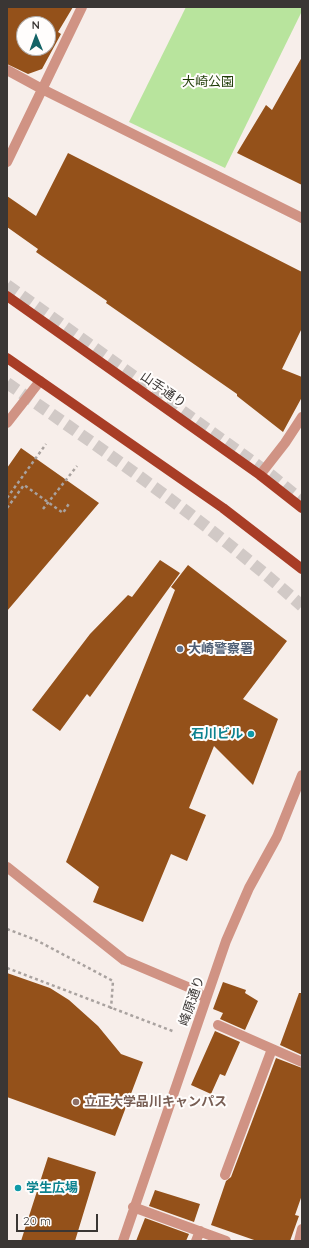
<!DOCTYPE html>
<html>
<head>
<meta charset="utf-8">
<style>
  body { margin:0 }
  #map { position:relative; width:309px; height:1248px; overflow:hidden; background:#f7eeea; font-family:Quicksand,sans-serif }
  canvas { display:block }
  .frame { position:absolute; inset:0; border:8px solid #3a3634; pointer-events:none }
  .north { position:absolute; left:16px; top:16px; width:40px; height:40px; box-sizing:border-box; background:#fffdfc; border:1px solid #b0adac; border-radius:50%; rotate:359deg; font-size:11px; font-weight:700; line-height:16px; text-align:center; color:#3a3634 }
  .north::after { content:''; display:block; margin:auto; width:14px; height:18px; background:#146366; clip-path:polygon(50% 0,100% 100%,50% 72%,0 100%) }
  .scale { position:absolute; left:16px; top:1214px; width:82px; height:18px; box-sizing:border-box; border:2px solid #3a3634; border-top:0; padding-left:5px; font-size:12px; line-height:14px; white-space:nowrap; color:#3a3634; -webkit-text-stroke:3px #fffdfc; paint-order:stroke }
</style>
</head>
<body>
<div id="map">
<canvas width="309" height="1248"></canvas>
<div class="frame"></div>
<div class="north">N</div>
<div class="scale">20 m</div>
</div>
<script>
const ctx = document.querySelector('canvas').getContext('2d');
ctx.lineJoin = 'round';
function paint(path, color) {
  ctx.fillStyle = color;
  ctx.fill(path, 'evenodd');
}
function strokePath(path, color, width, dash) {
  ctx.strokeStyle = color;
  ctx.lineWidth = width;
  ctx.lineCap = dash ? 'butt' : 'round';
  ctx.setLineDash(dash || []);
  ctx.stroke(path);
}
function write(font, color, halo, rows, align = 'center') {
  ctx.font = font + ' Quicksand,"Noto Sans JP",sans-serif';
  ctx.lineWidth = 4;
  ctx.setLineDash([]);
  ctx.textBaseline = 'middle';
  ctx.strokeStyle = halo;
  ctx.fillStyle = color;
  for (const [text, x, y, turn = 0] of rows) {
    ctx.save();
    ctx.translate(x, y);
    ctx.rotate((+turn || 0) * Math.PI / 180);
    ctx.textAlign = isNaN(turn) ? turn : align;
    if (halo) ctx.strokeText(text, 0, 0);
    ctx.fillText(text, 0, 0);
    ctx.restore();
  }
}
const green = new Path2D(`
  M 186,7 L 302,7 L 302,11 L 225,168 L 129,122 Z`);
const building = new Path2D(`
  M 7,7 L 73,7 L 58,32 L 61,34 L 42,69 L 28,74 L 7,64 ZM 24,24 L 48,24 L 48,48 L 24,48 Z
  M 302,57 L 302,185 L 237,153 L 266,105 L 272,110 Z
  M 68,153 L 302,272 L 302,328 L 282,369 L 302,377 L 302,397 L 283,432 L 237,396 L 237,394 L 106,303 L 107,301 L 36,252 L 38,249 L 7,227 L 7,196 L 36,216 Z
  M 21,448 L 99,503 L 7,611 L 7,468 Z
  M 160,560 L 180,573 L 90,697 L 87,694 L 60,731 L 32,710 L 90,634 L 128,595 L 132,597 Z
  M 188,565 L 287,641 L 243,699 L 278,719 L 253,785 L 214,746 L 189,808 L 206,815 L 187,861 L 171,854 L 143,922 L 93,902 L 99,887 L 66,862 L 175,590 L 171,587 Z
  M 7,973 L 50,988 L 69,1000 L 98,1026 L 121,1054 L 143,1062 L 115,1136 L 7,1097 Z
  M 223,982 L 246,990 L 245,993 L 258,1001 L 245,1030 L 220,1019 L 223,1013 L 213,1009 Z
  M 299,993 L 302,993 L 302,1055 L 280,1045 Z
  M 215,1031 L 240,1042 L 225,1076 L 220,1074 L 211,1094 L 191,1085 Z
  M 276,1058 L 302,1068 L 302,1195 L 295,1215 L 299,1216 L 290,1241 L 257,1241 L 211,1225 L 226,1181 L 231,1177 Z
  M 48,1157 L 96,1172 L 75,1241 L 21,1241 Z
  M 155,1190 L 200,1204 L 194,1222 L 149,1206 Z
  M 145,1218 L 189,1234 L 186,1241 L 136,1241 Z`);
const highwayTunnel = new Path2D(`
  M 7,285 L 271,475 L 302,501
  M 7,383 C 109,454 209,523 302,606`);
const path = new Path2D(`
  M 7,498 L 46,444
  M 7,508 L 24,485 L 63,513 L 70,502
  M 43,509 L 77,466
  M 7,929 L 36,940 L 113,981 L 111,1009
  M 7,968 L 175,1032`);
const minor = new Path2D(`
  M 7,70 L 42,89 L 302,218
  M 7,162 L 82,7
  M 7,423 L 40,381
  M 260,475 L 285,443 L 302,417
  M 7,867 L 124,960 L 195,990 L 206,999
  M 218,1025 L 302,1062
  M 225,1175 L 272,1049
  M 133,1207 L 226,1241
  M 123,1241 L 226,941 L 249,888 L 277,837 L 302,775
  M 196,1241 L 200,1231
  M 299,1241 L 302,1229`);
const major = new Path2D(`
  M 7,296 L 260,475 L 302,508
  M 7,358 L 223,508 L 302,569`);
const markers = [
  [180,649,4,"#5c6f8a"],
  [251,734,4,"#0f9aa8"],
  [76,1102,4,"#8d6e63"],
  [18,1188,4,"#0f9aa8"]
];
const parkNames = [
  ["大崎公園",208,82]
];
const streetNames = [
  ["山手通り",163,390,35],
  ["峰原通り",192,1001,-71]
];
const serviceNames = [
  ["大崎警察署",188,649]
];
const cultureNames = [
  ["石川ビル",243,734],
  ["学生広場",26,1188,"left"]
];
const educationNames = [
  ["立正大学品川キャンパス",84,1102]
];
paint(green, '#b8e49d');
paint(building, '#94511a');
strokePath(highwayTunnel, '#d1c9c6', 12, [12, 6]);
strokePath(path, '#a9a29f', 2.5, [3, 3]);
strokePath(minor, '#d09384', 10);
strokePath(major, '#a83d26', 10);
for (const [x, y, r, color] of markers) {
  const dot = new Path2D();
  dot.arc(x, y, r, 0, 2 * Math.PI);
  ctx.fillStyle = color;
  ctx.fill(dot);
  strokePath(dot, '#fffdfc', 1.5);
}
write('13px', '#1f3c07', '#fffdfc', parkNames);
write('13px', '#3a3634', '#fffdfc', streetNames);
write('bold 13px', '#4e5e75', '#fffdfc', serviceNames, 'left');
write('bold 13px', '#0d838f', '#fffdfc', cultureNames, 'right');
write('bold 13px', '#785e54', '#fffdfc', educationNames, 'left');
</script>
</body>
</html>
